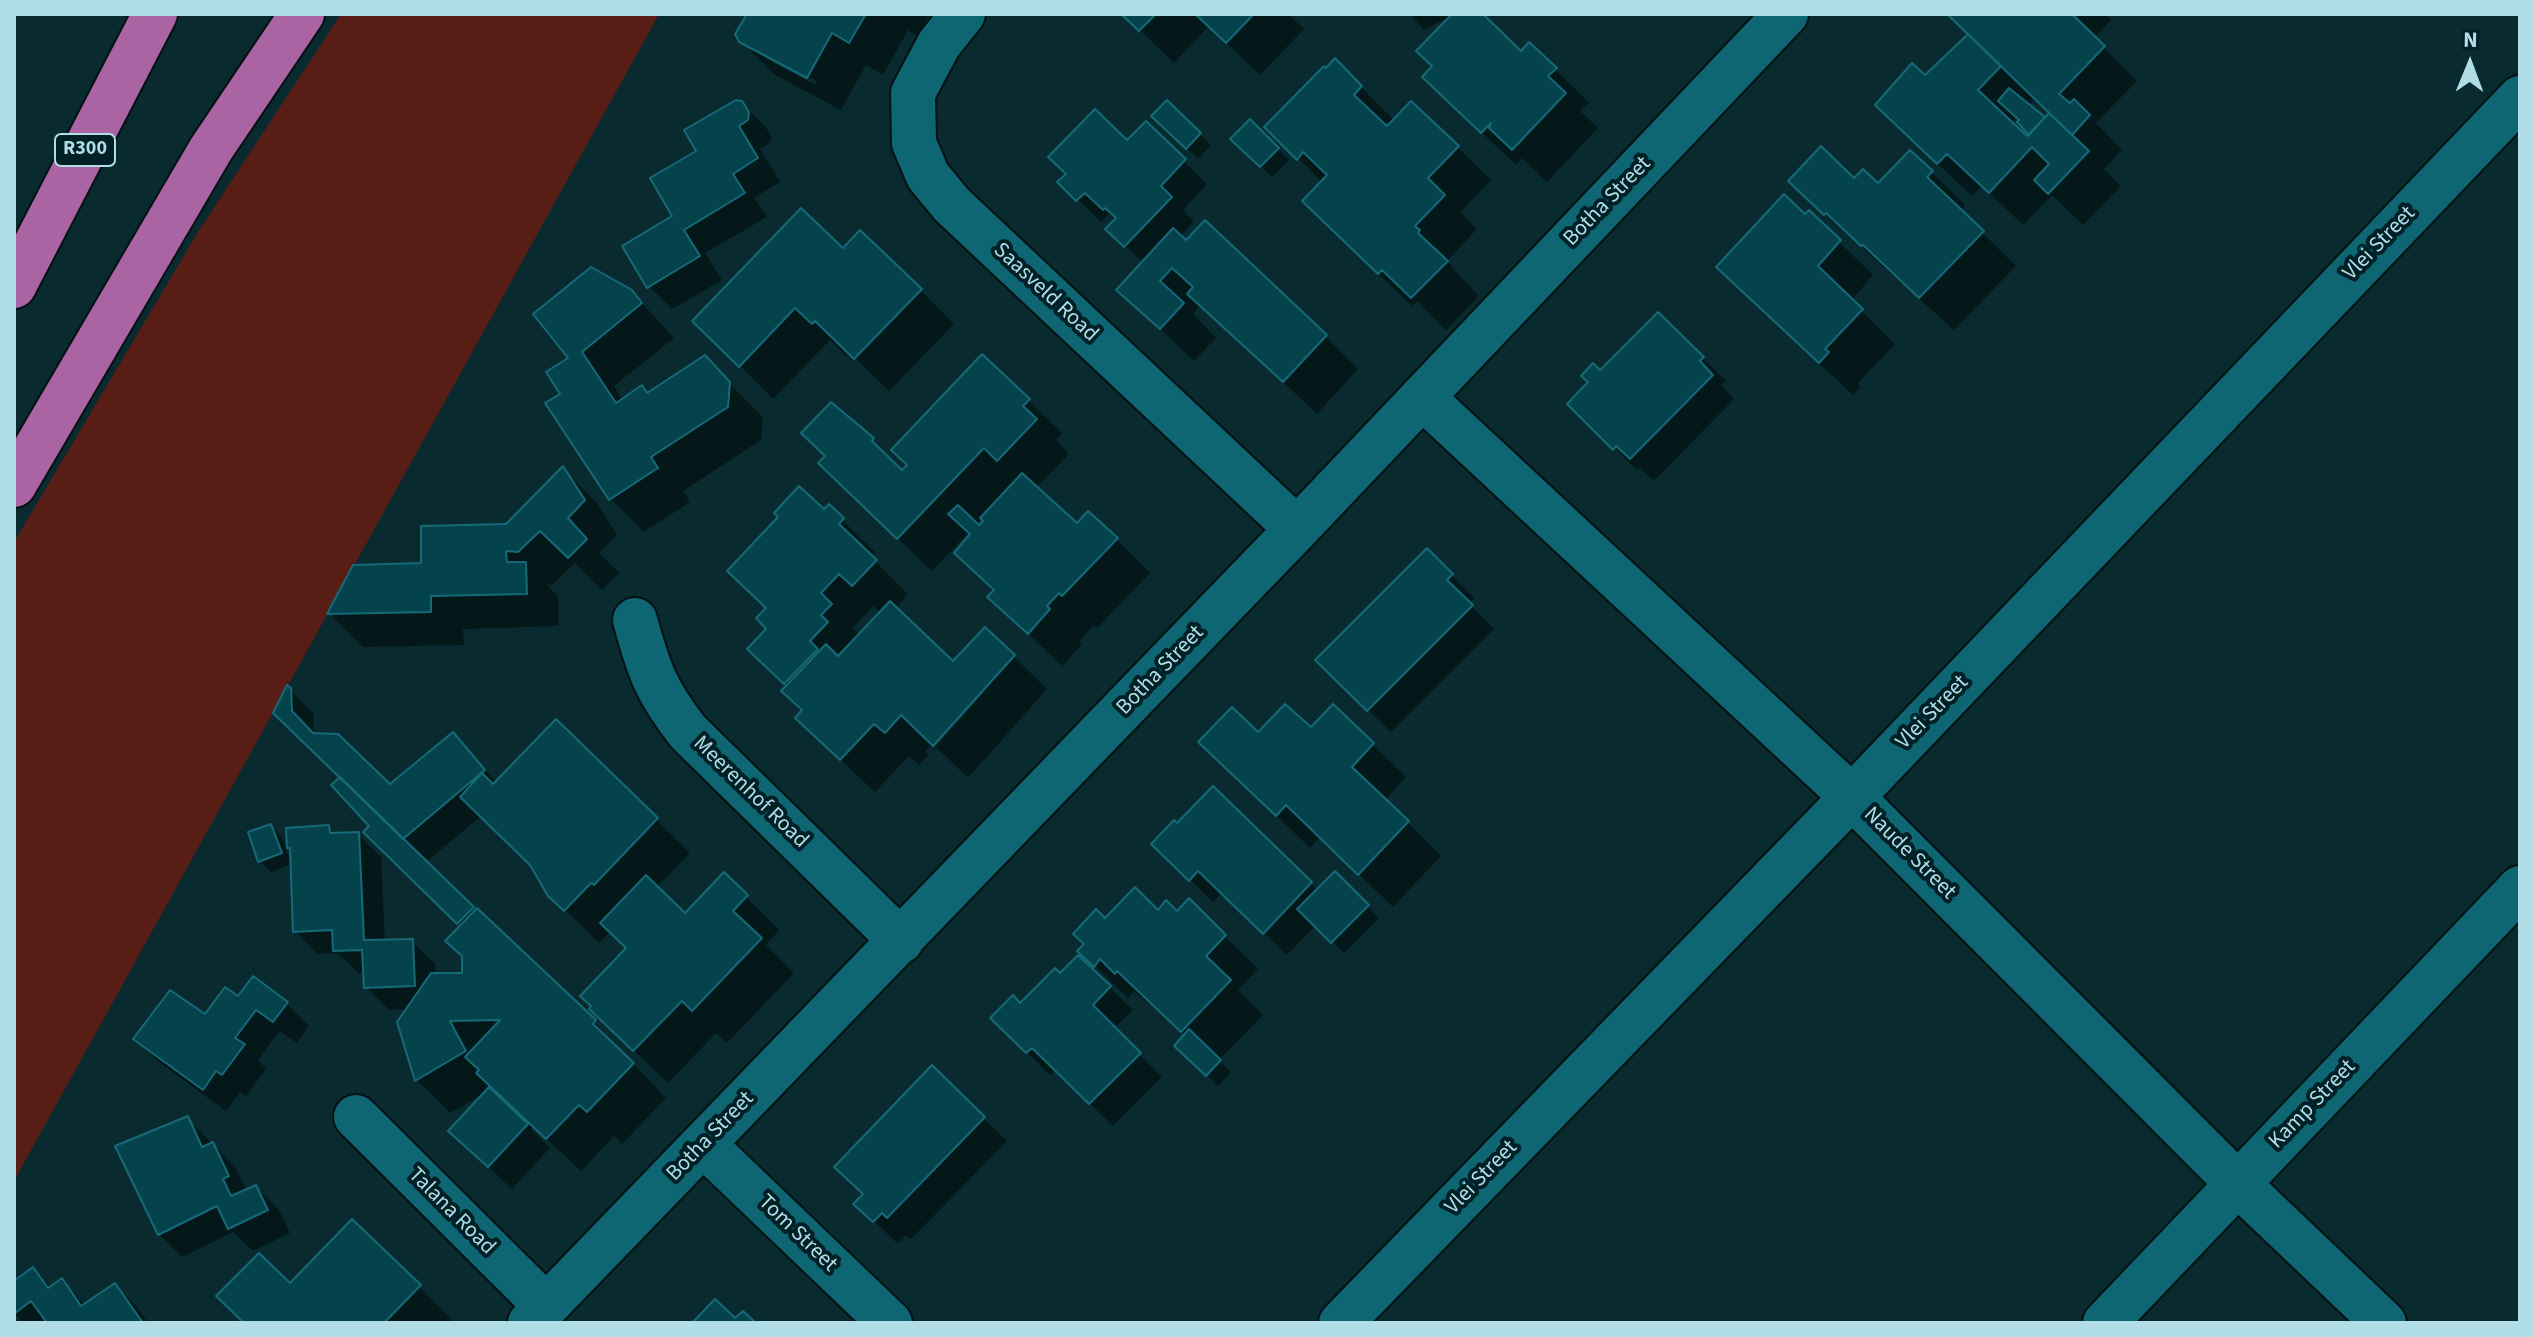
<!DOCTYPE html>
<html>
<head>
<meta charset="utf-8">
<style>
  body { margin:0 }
  #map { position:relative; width:2534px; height:1337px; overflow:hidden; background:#092b30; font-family:"Source Sans 3",sans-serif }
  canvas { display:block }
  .frame { position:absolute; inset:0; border:16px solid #b0dde6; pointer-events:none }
  .north { position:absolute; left:2430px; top:24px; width:80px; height:80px; -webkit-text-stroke:6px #012126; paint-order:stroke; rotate:1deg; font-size:22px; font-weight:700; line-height:32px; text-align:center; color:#b0dde6 }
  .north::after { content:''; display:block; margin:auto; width:28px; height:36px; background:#b0dde6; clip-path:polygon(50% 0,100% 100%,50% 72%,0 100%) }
</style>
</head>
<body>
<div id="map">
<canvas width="2534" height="1337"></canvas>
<div class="frame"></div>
<div class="north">N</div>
</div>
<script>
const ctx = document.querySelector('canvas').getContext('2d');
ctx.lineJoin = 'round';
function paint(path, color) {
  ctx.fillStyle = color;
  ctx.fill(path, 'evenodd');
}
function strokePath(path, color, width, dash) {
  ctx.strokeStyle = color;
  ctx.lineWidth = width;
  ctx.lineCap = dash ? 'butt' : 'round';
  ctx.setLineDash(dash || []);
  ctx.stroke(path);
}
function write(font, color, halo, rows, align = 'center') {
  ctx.font = font + ' "Source Sans 3",sans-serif';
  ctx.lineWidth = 8;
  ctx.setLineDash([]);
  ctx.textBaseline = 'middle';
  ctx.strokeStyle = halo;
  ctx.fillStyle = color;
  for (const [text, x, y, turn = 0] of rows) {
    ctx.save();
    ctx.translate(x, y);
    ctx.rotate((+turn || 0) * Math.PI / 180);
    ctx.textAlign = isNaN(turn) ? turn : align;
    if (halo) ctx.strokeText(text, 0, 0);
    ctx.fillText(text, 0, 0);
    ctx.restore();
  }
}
const green = new Path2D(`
  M 341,14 L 659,14 L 14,1181 L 14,542 L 198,232 Z`);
const shadow = new Path2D(`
  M 749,14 L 925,14 L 928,17 L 917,36 L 908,30 L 883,75 L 866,65 L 841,110 L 775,75 L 741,41 ZM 772,58 L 817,81 L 815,85 L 772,62 Z
  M 1123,14 L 1288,14 L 1304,29 L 1260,75 L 1209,26 L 1174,63 Z
  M 1410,14 L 1480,14 L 1521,54 L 1555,69 L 1589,103 L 1580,111 L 1598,128 L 1547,182 L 1522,158 L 1516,165 L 1458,110 L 1434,66 L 1453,15 L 1424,30 Z
  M 1949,14 L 2105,14 L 2111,20 L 2094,38 L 2137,81 L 2096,123 L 2122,150 L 2104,169 L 2121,186 L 2083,225 L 2052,195 L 2023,225 L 1982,186 L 1972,196 L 1911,139 L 1925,78 L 1970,35 ZM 2035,98 L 2052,113 L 2045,120 L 2028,106 ZM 2017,117 L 2031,134 L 2027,138 L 2011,123 Z
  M 1335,61 L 1395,121 L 1457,147 L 1491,180 L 1460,212 L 1477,229 L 1447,261 L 1452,265 L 1451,267 L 1479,296 L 1446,330 L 1417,301 L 1412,306 L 1338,235 L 1323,183 L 1267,127 Z
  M 741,102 L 765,126 L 772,137 L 770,143 L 760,149 L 780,182 L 754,198 L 767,217 L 705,253 L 722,280 L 672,309 L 649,286 L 699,151 Z
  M 1167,102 L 1211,145 L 1198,159 L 1154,116 Z
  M 1250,122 L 1289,160 L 1272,177 L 1233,139 Z
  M 1146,124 L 1207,184 L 1183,210 L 1194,221 L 1179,237 L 1325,336 L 1358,369 L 1317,414 L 1201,305 L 1193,314 L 1216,338 L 1194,361 L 1119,290 L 1143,263 L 1108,229 L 1116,221 L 1109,214 L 1101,222 L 1060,182 L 1127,143 Z
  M 1931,172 L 1965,205 L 1960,211 L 2016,266 L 1954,330 L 1824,214 L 1854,180 L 1878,186 Z
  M 1809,213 L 1873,275 L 1851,301 L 1895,344 L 1858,383 L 1861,387 L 1853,395 L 1752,300 Z
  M 843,250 L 920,290 L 954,324 L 889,391 L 849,352 L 846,356 L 830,340 L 773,399 L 695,321 Z
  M 631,291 L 674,338 L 614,386 L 623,400 L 642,388 L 648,394 L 704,358 L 763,417 L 761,440 L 683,491 L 690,502 L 644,532 L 611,499 L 563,394 L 571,359 Z
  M 1658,315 L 1726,381 L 1721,385 L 1734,399 L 1654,481 L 1640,468 L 1638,471 L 1570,404 Z
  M 983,356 L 1062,433 L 1056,440 L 1069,454 L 1036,488 L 1077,526 L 1116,539 L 1150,573 L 1097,628 L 1094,625 L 1079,641 L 1082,644 L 1062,666 L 990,597 L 995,591 L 969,532 L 932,571 L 854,497 L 827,457 L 831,405 L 873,440 L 904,471 ZM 982,518 L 986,521 L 980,528 L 976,525 Z
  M 563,469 L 596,502 L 617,535 L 599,553 L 619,573 L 602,590 L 575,563 L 552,585 L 546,584 L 558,597 L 559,626 L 463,629 L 464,645 L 363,647 L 330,614 L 506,526 Z
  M 824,512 L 842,520 L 876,553 L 872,558 L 908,594 L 895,609 L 953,664 L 1013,656 L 1047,689 L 968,778 L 936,747 L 919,765 L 909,756 L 875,792 L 831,751 L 788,687 L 750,649 L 769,629 L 767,609 ZM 873,606 L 881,613 L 860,635 L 853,628 ZM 982,688 L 985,691 L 928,755 L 925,752 Z
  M 1427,551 L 1474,598 L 1469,604 L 1494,629 L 1391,732 L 1318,660 Z
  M 288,688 L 313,713 L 314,735 L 390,787 L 453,734 L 497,783 L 556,722 L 690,853 L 656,888 L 685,916 L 746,897 L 779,930 L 766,945 L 794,973 L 727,1043 L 716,1033 L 668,1083 L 625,1042 L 628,948 L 611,931 L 599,943 L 550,895 L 533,866 L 481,816 L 425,863 L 594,1022 L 666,1098 L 622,1144 L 614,1136 L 581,1171 L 533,1126 L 531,1129 L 550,1148 L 512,1189 L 474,1153 L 485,1093 L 450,1113 L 417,1080 L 408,1009 L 389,1010 L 366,987 L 365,973 L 358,973 L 338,953 L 318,954 L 295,931 L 292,864 L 271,872 L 260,861 L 271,826 L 282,837 L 291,863 L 292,850 L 289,847 L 328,828 L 336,835 L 358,834 L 381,857 L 385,942 L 412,941 L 435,964 L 435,975 L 464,975 L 462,926 L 366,832 L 371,826 L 342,778 L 275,712 ZM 494,1088 L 515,1109 L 513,1112 L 489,1090 Z
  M 1333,706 L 1406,777 L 1385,800 L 1441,856 L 1393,907 L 1320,837 L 1310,848 L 1234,775 L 1258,735 L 1311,730 Z
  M 1213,789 L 1318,891 L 1335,874 L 1379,918 L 1344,953 L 1316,925 L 1287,955 L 1222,892 L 1213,902 L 1154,844 L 1178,825 Z
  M 1189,901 L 1258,969 L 1238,990 L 1263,1015 L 1219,1060 L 1231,1072 L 1218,1086 L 1176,1046 L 1186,1036 L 1152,1003 L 1150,1005 L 1134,991 L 1128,998 L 1080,951 L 1105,920 L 1158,913 L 1177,914 Z
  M 1078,957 L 1133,1010 L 1114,1029 L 1162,1077 L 1113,1126 L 1056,1070 L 1050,1075 L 993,1018 L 1020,1005 L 1060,976 Z
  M 238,999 L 286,1003 L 309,1026 L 297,1043 L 279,1031 L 258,1060 L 266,1069 L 246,1096 L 240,1092 L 226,1111 L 159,1062 L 136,1039 L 205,1017 Z
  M 932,1068 L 1007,1141 L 911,1239 L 906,1235 L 898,1244 L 856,1204 L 865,1194 Z
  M 187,1118 L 236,1168 L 247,1191 L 256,1187 L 279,1210 L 290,1233 L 253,1251 L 233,1232 L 182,1257 L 159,1234 Z
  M 33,1270 L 52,1288 L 61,1281 L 86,1306 L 115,1285 L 138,1308 L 148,1323 L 24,1323 L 14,1313 L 14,1283 Z
  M 290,1286 L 419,1287 L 452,1320 L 450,1323 L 246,1323 Z`);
const building = new Path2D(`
  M 747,14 L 866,14 L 849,43 L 832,33 L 807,78 L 739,42 L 735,34 Z
  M 1121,14 L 1156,14 L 1139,31 Z
  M 1195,14 L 1254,14 L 1226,43 Z
  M 1452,14 L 1483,14 L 1521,51 L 1529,42 L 1557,68 L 1548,76 L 1566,93 L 1512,150 L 1489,128 L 1491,123 L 1481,133 L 1422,77 L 1432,66 L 1416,51 Z
  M 1947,14 L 2072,14 L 2105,46 L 2059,94 L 2070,103 L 2074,99 L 2090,115 L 2072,135 Z
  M 1968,34 L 2001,66 L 1978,90 L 2027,136 L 2049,113 L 2089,151 L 2048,194 L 2034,180 L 2049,164 L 2032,147 L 1989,193 L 1947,154 L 1937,164 L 1875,105 L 1912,63 L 1925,75 Z
  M 1335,58 L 1362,86 L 1354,95 L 1387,126 L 1411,101 L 1459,146 L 1428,178 L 1445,195 L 1415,226 L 1420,230 L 1418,233 L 1448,261 L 1411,298 L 1382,270 L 1378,274 L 1302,201 L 1327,175 L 1303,152 L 1297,160 L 1264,127 L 1324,66 L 1326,68 Z
  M 2009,88 L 2045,117 L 2029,135 L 2017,122 L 2019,120 L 1998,101 Z
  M 736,100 L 742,101 L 749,112 L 748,120 L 739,126 L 758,158 L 733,174 L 745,193 L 684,230 L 700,256 L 647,288 L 622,246 L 672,216 L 650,178 L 696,151 L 684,130 Z
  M 1167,100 L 1201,133 L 1186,149 L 1151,116 Z
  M 1095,109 L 1127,140 L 1146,121 L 1186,159 L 1161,186 L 1172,197 L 1124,247 L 1105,229 L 1116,218 L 1105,208 L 1103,210 L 1085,193 L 1076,201 L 1057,182 L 1066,174 L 1048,157 Z
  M 1250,119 L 1279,148 L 1260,167 L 1230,139 Z
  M 1821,146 L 1854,178 L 1863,169 L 1878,183 L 1910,150 L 1933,171 L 1927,177 L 1984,231 L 1919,298 L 1863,245 L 1861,246 L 1826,213 L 1824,215 L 1788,181 Z
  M 1784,194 L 1805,214 L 1809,210 L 1841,240 L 1818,266 L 1863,309 L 1825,349 L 1829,352 L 1819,363 L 1716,267 Z
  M 801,208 L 843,248 L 860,230 L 922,289 L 854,359 L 815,321 L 812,324 L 795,308 L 739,367 L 692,321 Z
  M 1205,220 L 1327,335 L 1283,382 L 1187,294 L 1193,287 L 1172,268 L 1160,281 L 1184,303 L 1160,329 L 1116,290 L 1173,228 L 1186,240 Z
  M 591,267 L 632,290 L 642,303 L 582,352 L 616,403 L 642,385 L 647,393 L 705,355 L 730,382 L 728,407 L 651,457 L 658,468 L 609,500 L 545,403 L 560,394 L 546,372 L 568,358 L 533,314 Z
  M 1658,312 L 1704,357 L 1700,361 L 1713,375 L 1630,459 L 1616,446 L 1613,450 L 1567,404 L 1588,382 L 1581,376 L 1593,363 L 1600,370 Z
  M 982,354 L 1030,399 L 1023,406 L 1037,419 L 997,461 L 984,448 L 897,539 L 818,463 L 825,456 L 801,433 L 831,402 L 874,438 L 872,441 L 902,470 L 907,465 L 891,450 Z
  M 563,466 L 585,500 L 568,518 L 587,539 L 568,558 L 540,531 L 518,552 L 506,551 L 507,562 L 526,562 L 527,594 L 431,596 L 431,612 L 327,614 L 353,565 L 421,563 L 421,526 L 506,524 Z
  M 1022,473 L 1077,523 L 1088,511 L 1118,538 L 1062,596 L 1059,593 L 1047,606 L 1050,609 L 1028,634 L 987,597 L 994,590 L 954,553 L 970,534 L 948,514 L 958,505 L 979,525 L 983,521 L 980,518 Z
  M 799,486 L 824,509 L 829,504 L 844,518 L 839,524 L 877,560 L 852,586 L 839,574 L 821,593 L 832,604 L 821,615 L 828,622 L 810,641 L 818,649 L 784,684 L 747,649 L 766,629 L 756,618 L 766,608 L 727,571 L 778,517 L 774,513 Z
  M 1427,548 L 1453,574 L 1447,580 L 1473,605 L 1367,711 L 1315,660 Z
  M 890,601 L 953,661 L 985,627 L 1015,655 L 933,746 L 901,715 L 885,733 L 874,724 L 840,760 L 795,718 L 802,710 L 781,691 L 826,644 L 838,656 Z
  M 287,685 L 291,688 L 292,711 L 313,733 L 338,734 L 390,784 L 453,732 L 485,770 L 403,839 L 273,713 Z
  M 1285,704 L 1311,727 L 1333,704 L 1374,743 L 1352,767 L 1409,821 L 1358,875 L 1286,805 L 1276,816 L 1198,742 L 1232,707 L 1258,732 Z
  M 556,719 L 658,818 L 594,885 L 591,883 L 564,911 L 548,896 L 530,865 L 460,797 L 482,773 L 493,784 Z
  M 340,777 L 474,907 L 457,924 L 363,832 L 369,826 L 331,785 Z
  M 1213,786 L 1312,882 L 1263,934 L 1198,871 L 1189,881 L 1151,844 L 1174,820 L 1177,823 Z
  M 271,824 L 282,853 L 258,862 L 248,832 Z
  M 329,825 L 330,833 L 359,832 L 364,940 L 413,939 L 415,986 L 364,988 L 362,950 L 333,951 L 332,930 L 293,932 L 290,848 L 287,848 L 286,828 Z
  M 1335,871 L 1369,905 L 1331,943 L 1297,909 Z
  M 724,872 L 748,895 L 733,911 L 762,938 L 692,1011 L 682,1001 L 633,1051 L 589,1009 L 591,1006 L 580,996 L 626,948 L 600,923 L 646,875 L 685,913 Z
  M 1135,887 L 1158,910 L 1166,900 L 1177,911 L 1189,898 L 1226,935 L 1206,956 L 1231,980 L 1181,1032 L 1117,971 L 1115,974 L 1100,959 L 1094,967 L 1077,951 L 1084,944 L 1073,934 L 1096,909 L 1105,918 Z
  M 477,908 L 596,1020 L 593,1024 L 634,1063 L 587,1112 L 579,1105 L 546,1139 L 476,1073 L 479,1070 L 465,1057 L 500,1020 L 450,1021 L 466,1051 L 415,1081 L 397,1022 L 431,973 L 462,973 L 462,956 L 445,941 Z
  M 1078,955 L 1111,986 L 1093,1005 L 1141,1053 L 1089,1104 L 1032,1048 L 1026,1053 L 990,1018 L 1013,995 L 1020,1003 L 1055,968 L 1060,973 Z
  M 253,976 L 288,1002 L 273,1022 L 256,1010 L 235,1038 L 245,1044 L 222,1075 L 216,1071 L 203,1090 L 133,1039 L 170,990 L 205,1014 L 225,987 L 238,996 Z
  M 1189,1029 L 1221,1060 L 1206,1076 L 1174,1046 Z
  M 932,1065 L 985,1117 L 887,1218 L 882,1213 L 873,1222 L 853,1204 L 863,1194 L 834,1167 Z
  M 489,1087 L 528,1124 L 488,1167 L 448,1131 Z
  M 188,1116 L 202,1147 L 213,1142 L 229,1176 L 223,1179 L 231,1196 L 256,1185 L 268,1210 L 228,1229 L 217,1206 L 158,1235 L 115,1146 Z
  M 352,1219 L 421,1285 L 384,1323 L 244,1323 L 216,1296 L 259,1253 L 290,1283 Z
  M 33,1267 L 48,1288 L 62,1278 L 81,1306 L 115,1283 L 143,1323 L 47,1323 L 31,1301 L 14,1314 L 14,1281 Z
  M 715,1299 L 735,1318 L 743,1311 L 756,1323 L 692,1323 Z`);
const street = new Path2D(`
  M 963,14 L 939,44 L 913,93 L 914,143 L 928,176 L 952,205 L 1297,529
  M 1422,397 L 1852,797 L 2238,1184 L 2384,1323
  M 635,620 C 649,671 656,691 688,732 L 901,941
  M 356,1117 L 546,1306
  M 703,1144 L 890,1323
  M 530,1323 L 1297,529 L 1786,14
  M 1341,1323 L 1852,797 L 2520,98
  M 2105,1323 L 2520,888`);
const highway = new Path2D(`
  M 14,286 L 155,14
  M 14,485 L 211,149 L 302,14`);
const shields = [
  [85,150,60]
];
const shieldNames = [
  ["R300",85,150]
];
const streetNames = [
  ["Botha Street",1608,202,-46],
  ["Vlei Street",2380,244,-46],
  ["Saasveld Road",1045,293,43],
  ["Botha Street",1161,671,-46],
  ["Vlei Street",1933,713,-46],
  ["Meerenhof Road",750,793,44],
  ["Naude Street",1909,854,45],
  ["Kamp Street",2313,1105,-46],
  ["Botha Street",711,1137,-46],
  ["Vlei Street",1482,1178,-46],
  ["Talana Road",451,1212,45],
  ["Tom Street",797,1234,44]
];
paint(green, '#581e16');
paint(shadow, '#0007');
paint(building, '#05434c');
strokePath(building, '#166a78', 2);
strokePath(street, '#051113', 48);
strokePath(highway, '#051113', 48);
strokePath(street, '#0e6673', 44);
strokePath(highway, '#ab64a3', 44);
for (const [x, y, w] of shields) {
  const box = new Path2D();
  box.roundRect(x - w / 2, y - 16, w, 32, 6);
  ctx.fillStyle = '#012126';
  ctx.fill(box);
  strokePath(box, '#b0dde6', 2);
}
write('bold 20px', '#b0dde6', null, shieldNames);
write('22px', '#b0dde6', '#012126', streetNames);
</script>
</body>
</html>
